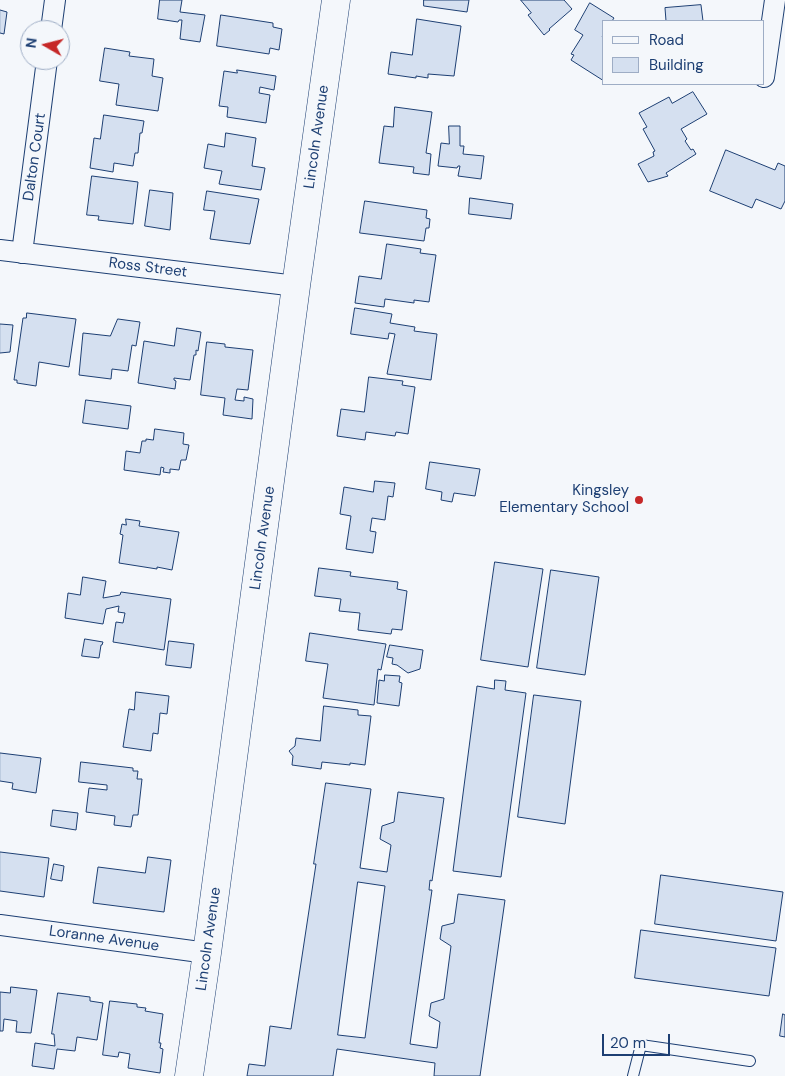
<!DOCTYPE html>
<html>
<head>
<meta charset="utf-8">
<style>
  body { margin:0 }
  #map { position:relative; width:785px; height:1076px; overflow:hidden; background:#f4f7fb; font-family:"DM Sans",sans-serif }
  canvas { display:block }
  .legend { position:absolute; left:602px; top:20px; width:162px; height:65px; box-sizing:border-box; background:#f4f7fb; border:1px solid #9eadc5; margin:0; padding:6px 9px; list-style:none; font-size:15px; color:#1d3f73 }
  .legend li { display:flex; align-items:center; gap:10px; height:25px }
  .legend b { width:25px; border:1px solid #9eadc5 }
  .north { position:absolute; left:20px; top:20px; width:50px; height:50px; box-sizing:border-box; background:#f4f7fb; border:1px solid #9eadc5; border-radius:50%; rotate:278deg; font-size:14px; font-weight:700; line-height:20px; text-align:center; color:#1d3f73 }
  .north::after { content:''; display:block; margin:auto; width:18px; height:22px; background:#c62828; clip-path:polygon(50% 0,100% 100%,50% 72%,0 100%) }
  .scale { position:absolute; left:602px; top:1034px; width:68px; height:22px; box-sizing:border-box; border:2px solid #1d3f73; border-top:0; padding-left:6px; font-size:15px; line-height:18px; white-space:nowrap; color:#1d3f73; -webkit-text-stroke:4px #f4f7fb; paint-order:stroke }
</style>
</head>
<body>
<div id="map">
<canvas width="785" height="1076"></canvas>
<ul class="legend">
<li><b style="height:6px;background:#f4f7fb"></b>Road</li>
<li><b style="height:14px;background:#d5e0f0"></b>Building</li>
</ul>
<div class="north">N</div>
<div class="scale">20 m</div>
</div>
<script>
const ctx = document.querySelector('canvas').getContext('2d');
ctx.lineJoin = 'round';
function paint(path, color) {
  ctx.fillStyle = color;
  ctx.fill(path, 'evenodd');
}
function strokePath(path, color, width, dash) {
  ctx.strokeStyle = color;
  ctx.lineWidth = width;
  ctx.lineCap = dash ? 'butt' : 'round';
  ctx.setLineDash(dash || []);
  ctx.stroke(path);
}
function write(font, color, halo, rows, align = 'center') {
  ctx.font = font + ' "DM Sans",sans-serif';
  ctx.lineWidth = 4;
  ctx.setLineDash([]);
  ctx.textBaseline = 'middle';
  ctx.strokeStyle = halo;
  ctx.fillStyle = color;
  for (const [text, x, y, turn = 0] of rows) {
    ctx.save();
    ctx.translate(x, y);
    ctx.rotate((+turn || 0) * Math.PI / 180);
    ctx.textAlign = isNaN(turn) ? turn : align;
    if (halo) ctx.strokeText(text, 0, 0);
    ctx.fillText(text, 0, 0);
    ctx.restore();
  }
}
const building = new Path2D(`
  M 160,0 L 182,0 L 180,12 L 205,15 L 200,42 L 180,39 L 182,20 L 179,20 L 178,22 L 158,19 Z
  M 424,0 L 469,0 L 467,12 L 424,6 Z
  M 521,0 L 564,0 L 572,9 L 549,29 L 550,30 L 544,35 L 528,15 L 531,13 Z
  M 590,3 L 614,18 L 612,21 L 604,21 L 604,34 L 602,37 L 604,39 L 604,81 L 571,60 L 574,55 L 571,54 L 583,35 L 575,30 Z
  M 701,5 L 703,21 L 666,21 L 665,8 Z
  M 0,10 L 7,12 L 4,34 L 0,33 Z
  M 221,15 L 273,23 L 273,27 L 282,29 L 279,50 L 270,48 L 269,54 L 217,46 Z
  M 417,19 L 461,26 L 454,76 L 428,74 L 428,78 L 416,76 L 416,78 L 388,74 L 391,52 L 412,55 Z
  M 105,48 L 130,52 L 129,56 L 154,59 L 152,76 L 163,78 L 158,111 L 116,105 L 119,84 L 100,81 Z
  M 237,70 L 276,76 L 274,90 L 260,87 L 259,93 L 270,95 L 266,123 L 227,117 L 228,107 L 219,106 L 224,71 L 237,73 Z
  M 693,92 L 707,114 L 681,129 L 687,139 L 685,141 L 691,150 L 693,149 L 696,154 L 666,173 L 668,176 L 648,182 L 638,164 L 654,156 L 653,152 L 655,151 L 643,129 L 647,127 L 639,113 L 669,97 L 672,103 Z
  M 395,107 L 432,112 L 426,153 L 431,154 L 429,175 L 413,173 L 414,167 L 379,163 L 384,126 L 393,127 Z
  M 104,115 L 144,121 L 142,133 L 140,133 L 138,153 L 135,153 L 133,166 L 114,163 L 113,172 L 90,168 L 94,138 L 100,139 Z
  M 449,126 L 460,126 L 460,146 L 464,146 L 463,154 L 484,156 L 481,179 L 458,176 L 460,166 L 458,166 L 457,168 L 438,166 L 441,143 L 449,144 Z
  M 226,133 L 256,138 L 252,166 L 265,168 L 261,190 L 219,184 L 222,171 L 204,168 L 208,144 L 224,147 Z
  M 726,150 L 775,170 L 778,163 L 785,166 L 785,201 L 781,209 L 756,199 L 752,208 L 710,191 Z
  M 92,176 L 138,182 L 133,224 L 98,220 L 99,216 L 87,215 Z
  M 150,190 L 173,193 L 170,230 L 145,226 Z
  M 207,191 L 259,199 L 250,244 L 210,239 L 215,211 L 204,210 Z
  M 470,198 L 513,204 L 511,219 L 469,214 Z
  M 365,201 L 427,210 L 426,218 L 430,219 L 429,228 L 426,228 L 424,241 L 360,233 Z
  M 387,244 L 421,249 L 420,253 L 436,255 L 429,302 L 414,300 L 414,303 L 385,299 L 384,307 L 355,303 L 359,276 L 381,279 Z
  M 355,308 L 392,314 L 390,323 L 415,327 L 414,331 L 437,334 L 431,380 L 387,374 L 395,334 L 389,333 L 388,339 L 351,334 Z
  M 27,313 L 76,319 L 69,367 L 39,362 L 36,386 L 17,383 L 17,380 L 14,380 L 23,318 L 26,318 Z
  M 118,319 L 140,322 L 136,346 L 132,345 L 128,371 L 112,369 L 111,379 L 79,375 L 83,333 L 110,336 Z
  M 0,324 L 13,325 L 10,352 L 0,353 Z
  M 177,328 L 201,332 L 198,351 L 196,350 L 196,355 L 194,355 L 190,380 L 174,378 L 174,380 L 176,381 L 175,389 L 138,383 L 144,341 L 174,346 Z
  M 207,342 L 225,344 L 225,347 L 253,350 L 248,390 L 237,389 L 235,400 L 244,401 L 244,397 L 253,399 L 252,419 L 223,415 L 225,398 L 201,395 Z
  M 369,377 L 403,381 L 402,385 L 415,387 L 408,434 L 396,432 L 395,436 L 366,432 L 365,440 L 337,436 L 341,409 L 364,412 Z
  M 86,400 L 131,406 L 128,429 L 83,423 Z
  M 155,429 L 184,433 L 183,444 L 189,445 L 186,460 L 181,460 L 179,470 L 170,469 L 170,473 L 163,472 L 164,468 L 161,467 L 160,475 L 124,470 L 126,451 L 140,453 L 142,441 L 146,441 L 146,439 L 153,440 Z
  M 430,462 L 480,469 L 475,496 L 454,493 L 452,502 L 441,500 L 442,492 L 426,489 Z
  M 375,481 L 395,483 L 393,497 L 388,496 L 385,520 L 372,518 L 370,531 L 376,532 L 373,553 L 346,549 L 351,516 L 340,514 L 344,487 L 373,492 Z
  M 126,519 L 140,521 L 139,526 L 179,532 L 172,570 L 157,567 L 157,569 L 119,563 L 123,535 L 120,534 L 122,524 L 126,525 Z
  M 495,562 L 543,569 L 528,667 L 481,660 Z
  M 319,568 L 351,572 L 350,576 L 398,582 L 397,589 L 407,591 L 402,630 L 392,629 L 391,634 L 358,630 L 360,613 L 339,611 L 341,599 L 315,596 Z
  M 551,570 L 599,577 L 585,675 L 537,668 Z
  M 83,577 L 106,581 L 103,598 L 120,595 L 121,592 L 171,599 L 164,650 L 113,642 L 116,622 L 123,623 L 125,613 L 118,612 L 119,606 L 106,609 L 103,624 L 65,618 L 68,593 L 80,595 Z
  M 310,633 L 386,644 L 381,670 L 378,669 L 374,705 L 323,698 L 328,664 L 306,661 Z
  M 85,639 L 103,642 L 102,645 L 101,645 L 99,658 L 82,656 Z
  M 169,641 L 194,644 L 191,668 L 166,665 Z
  M 390,645 L 423,650 L 420,669 L 408,673 L 397,665 L 392,664 L 393,658 L 387,657 Z
  M 385,675 L 400,676 L 399,682 L 402,683 L 399,706 L 377,703 L 379,680 L 384,681 Z
  M 495,680 L 506,681 L 505,690 L 526,693 L 501,877 L 453,871 L 477,686 L 494,689 Z
  M 136,692 L 169,696 L 167,714 L 160,713 L 158,734 L 153,733 L 151,751 L 123,747 L 129,709 L 134,710 Z
  M 534,695 L 581,701 L 565,824 L 518,817 Z
  M 324,706 L 358,710 L 358,715 L 371,716 L 365,765 L 350,763 L 350,765 L 322,762 L 321,769 L 292,765 L 293,756 L 289,751 L 295,746 L 296,738 L 320,741 Z
  M 0,753 L 41,758 L 36,793 L 12,789 L 13,783 L 0,781 Z
  M 81,762 L 133,768 L 133,771 L 138,771 L 137,779 L 142,779 L 138,815 L 133,815 L 131,827 L 114,825 L 115,816 L 86,812 L 89,788 L 107,790 L 107,785 L 79,782 Z
  M 326,783 L 371,789 L 360,868 L 387,872 L 391,845 L 380,839 L 382,826 L 394,822 L 398,792 L 444,798 L 432,881 L 430,880 L 429,890 L 432,890 L 410,1044 L 437,1048 L 440,1022 L 429,1016 L 431,1003 L 444,999 L 451,946 L 440,939 L 442,926 L 454,923 L 458,894 L 505,900 L 480,1076 L 434,1076 L 435,1063 L 337,1049 L 333,1076 L 247,1076 L 249,1064 L 265,1066 L 270,1026 L 291,1029 L 316,864 L 314,864 ZM 358,882 L 385,886 L 365,1038 L 338,1035 Z
  M 53,810 L 78,813 L 76,830 L 51,826 Z
  M 0,852 L 49,858 L 44,897 L 0,891 Z
  M 148,857 L 171,860 L 164,912 L 93,903 L 98,867 L 145,873 Z
  M 54,864 L 64,866 L 62,881 L 51,879 Z
  M 661,875 L 783,892 L 776,941 L 655,924 Z
  M 641,930 L 776,948 L 769,996 L 635,978 Z
  M 11,987 L 37,990 L 31,1033 L 16,1032 L 17,1021 L 4,1019 L 3,1031 L 0,1031 L 0,992 L 10,993 Z
  M 58,993 L 90,997 L 90,1001 L 103,1003 L 97,1040 L 77,1037 L 75,1051 L 57,1049 L 54,1069 L 32,1066 L 35,1043 L 55,1046 L 54,1034 L 52,1034 Z
  M 110,1001 L 137,1004 L 137,1007 L 146,1008 L 145,1011 L 163,1014 L 159,1043 L 161,1043 L 160,1048 L 163,1049 L 160,1073 L 128,1068 L 130,1054 L 119,1052 L 118,1057 L 103,1055 Z
  M 783,1014 L 785,1015 L 785,1037 L 780,1036 Z`);
const lane = new Path2D(`
  M 633,1076 L 641,1045 L 750,1061`);
const street = new Path2D(`
  M 51,30 L 55,0
  M 764,77 L 775,0
  M 0,250 L 296,286
  M 22,253 L 47,60
  M 0,925 L 207,953`);
const secondary = new Path2D(`
  M 189,1076 L 207,953 L 296,286 L 336,0`);
const markers = [
  [639,500,5,"#c62828"]
];
const streetNames = [
  ["Lincoln Avenue",317,137,-82],
  ["Dalton Court",35,157,-82],
  ["Ross Street",148,268,7],
  ["Lincoln Avenue",263,538,-82],
  ["Loranne Avenue",104,939,8],
  ["Lincoln Avenue",209,939,-82]
];
const poiNames = [
  ["Kingsley",629,491],
  ["Elementary School",629,508]
];
paint(building, '#d5e0f0');
strokePath(building, '#1d3f73', 1);
strokePath(lane, '#1d3f73', 12);
strokePath(street, '#1d3f73', 22);
strokePath(secondary, '#1d3f73', 29);
strokePath(lane, '#f4f7fb', 10);
strokePath(street, '#f4f7fb', 20);
strokePath(secondary, '#f4f7fb', 28);
for (const [x, y, r, color] of markers) {
  const dot = new Path2D();
  dot.arc(x, y, r, 0, 2 * Math.PI);
  ctx.fillStyle = color;
  ctx.fill(dot);
  strokePath(dot, '#f4f7fb', 2);
}
write('15px', '#1d3f73', '#f4f7fb', streetNames);
write('15px', '#1d3f73', '#f4f7fb', poiNames, 'right');
</script>
</body>
</html>
